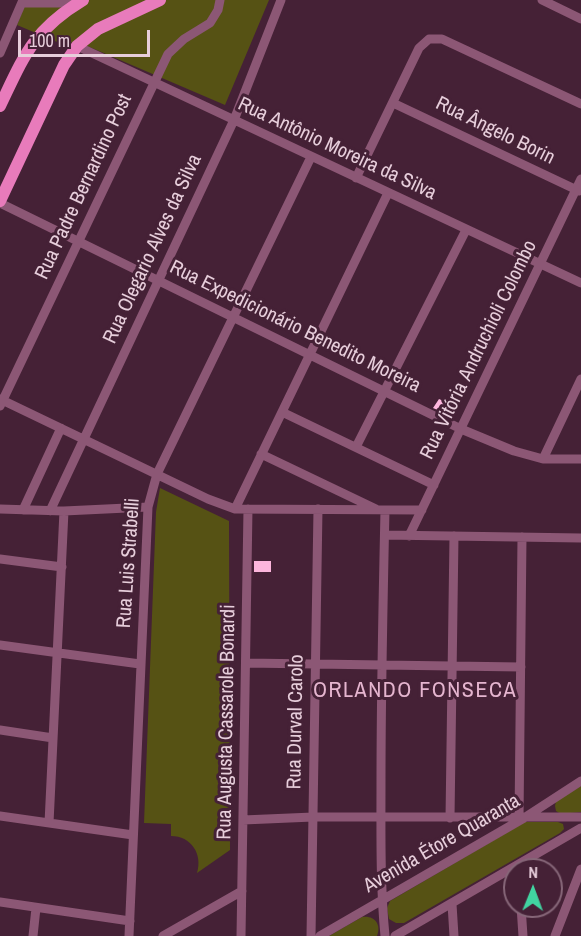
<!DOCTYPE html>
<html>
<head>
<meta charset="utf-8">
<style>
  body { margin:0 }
  #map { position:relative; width:581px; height:936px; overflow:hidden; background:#452136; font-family:"Archivo Narrow",sans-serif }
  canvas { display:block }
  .north { position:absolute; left:503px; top:858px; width:60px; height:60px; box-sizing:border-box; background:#452136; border:2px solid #866678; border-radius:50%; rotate:1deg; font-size:16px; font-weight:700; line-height:24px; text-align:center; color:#e7cedb }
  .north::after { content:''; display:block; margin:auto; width:21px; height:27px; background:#41d4a1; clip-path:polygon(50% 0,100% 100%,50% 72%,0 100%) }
  .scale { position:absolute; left:18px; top:30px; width:132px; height:27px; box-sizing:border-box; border:3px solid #e7cedb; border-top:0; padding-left:8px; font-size:18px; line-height:21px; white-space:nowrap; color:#e7cedb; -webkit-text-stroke:4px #452136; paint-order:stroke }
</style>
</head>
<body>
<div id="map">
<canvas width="581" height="936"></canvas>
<div class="north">N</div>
<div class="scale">100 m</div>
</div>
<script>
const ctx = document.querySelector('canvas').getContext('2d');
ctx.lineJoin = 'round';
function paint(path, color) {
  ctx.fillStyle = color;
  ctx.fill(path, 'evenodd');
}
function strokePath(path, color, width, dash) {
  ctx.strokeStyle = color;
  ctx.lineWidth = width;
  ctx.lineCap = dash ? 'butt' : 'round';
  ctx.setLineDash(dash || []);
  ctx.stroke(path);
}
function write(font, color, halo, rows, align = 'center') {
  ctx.font = font + ' "Archivo Narrow",sans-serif';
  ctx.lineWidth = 6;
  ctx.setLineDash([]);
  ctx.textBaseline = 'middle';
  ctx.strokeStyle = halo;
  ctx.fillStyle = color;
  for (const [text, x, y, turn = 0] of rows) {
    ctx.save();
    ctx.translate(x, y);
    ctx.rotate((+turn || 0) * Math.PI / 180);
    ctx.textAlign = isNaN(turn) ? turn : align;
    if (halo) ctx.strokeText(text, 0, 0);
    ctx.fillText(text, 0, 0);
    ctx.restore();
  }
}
const green = new Path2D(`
  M 27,0 L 269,0 L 225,105 L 92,48 L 75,42 L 62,44 L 17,25 Z
  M 160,488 L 229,521 L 230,850 L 197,873 C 203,854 191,836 171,836 L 171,824 L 144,823 L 156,512 Z
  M 581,786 L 581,812 L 561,814 L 556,811 L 555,806 L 556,801 Z
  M 525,822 L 558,822 L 563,824 L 564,829 L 560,833 L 404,923 L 396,923 L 389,919 L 387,908 L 390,901 Z
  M 362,917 C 374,915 382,924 377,936 L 329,936 Z`);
const building = new Path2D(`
  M 439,399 L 457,407 L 453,415 L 450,413 L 449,415 L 433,408 Z
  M 254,561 L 271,561 L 271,572 L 254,572 Z`);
const minor = new Path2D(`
  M 542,0 L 581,19
  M 22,3 L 77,3
  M 77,46 L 581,283
  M 0,53 L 23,0
  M 393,103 L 579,191
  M 356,178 L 419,48 L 429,39 L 442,39 L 581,104
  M 0,203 L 461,429 L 514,451 L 543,459 L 581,459
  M 0,399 L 208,499 L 235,509 L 422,510
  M 0,406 L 168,54 L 184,39 L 210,23 L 218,10 L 220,0
  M 282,412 L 434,485
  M 356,447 L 466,230
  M 261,454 L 376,509
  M 543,459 L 581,379
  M 0,509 L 64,511 L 148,507
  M 235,509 L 388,193
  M 23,510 L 61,428
  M 50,511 L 234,120 L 281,0
  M 385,535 L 581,538
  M 409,536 L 581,179
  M 0,559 L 62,567
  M 0,645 L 140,664
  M 246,663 L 521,667
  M 0,730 L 53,738
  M 0,816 L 133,835
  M 450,818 L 454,536
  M 519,818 L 522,537
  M 243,820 L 313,817 L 581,817
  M 49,823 L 64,511
  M 0,902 L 130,921
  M 452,904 L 454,936
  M 521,906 L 523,936
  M 33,936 L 36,908
  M 129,936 L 148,507 L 157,474 L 311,157
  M 163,936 L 242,891
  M 241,936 L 248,509
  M 311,936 L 318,509
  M 320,936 L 524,818 L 581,781
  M 385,936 C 380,884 381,832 381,780 C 381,690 383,600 385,510
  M 395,936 L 581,828
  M 555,936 L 581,869`);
const major = new Path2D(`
  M 0,106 C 24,56 33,30 83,0
  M 0,201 L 64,65 L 77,46 L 98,29 L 160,0`);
const streetNames = [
  ["Rua Ângelo Borin",495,131,26],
  ["Rua Antônio Moreira da Silva",337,149,25],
  ["Rua Padre Bernardino Post",84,187,-65],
  ["Rua Olegario Alves da Silva",153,249,-65],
  ["Rua Expedicionário Benedito Moreira",295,327,26],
  ["Rua Vitória Andruchioli Colombo",479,350,-64],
  ["Rua Luis Strabelli",129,563,-86],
  ["Rua Augusta Cassarole Bonardi",227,722,-89],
  ["Rua Durval Carolo",296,722,-89],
  ["Avenida Étore Quaranta",442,844,-30]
];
const quarterNames = [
  ["ORLANDO FONSECA",415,691]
];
paint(green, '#565214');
paint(building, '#fdb6dd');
strokePath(minor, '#8c5775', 9);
strokePath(major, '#e87bbb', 12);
write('20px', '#e7cedb', '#452136', streetNames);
ctx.letterSpacing = '1.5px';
write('22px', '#e5b5cf', '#452136', quarterNames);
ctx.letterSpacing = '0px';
</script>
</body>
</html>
